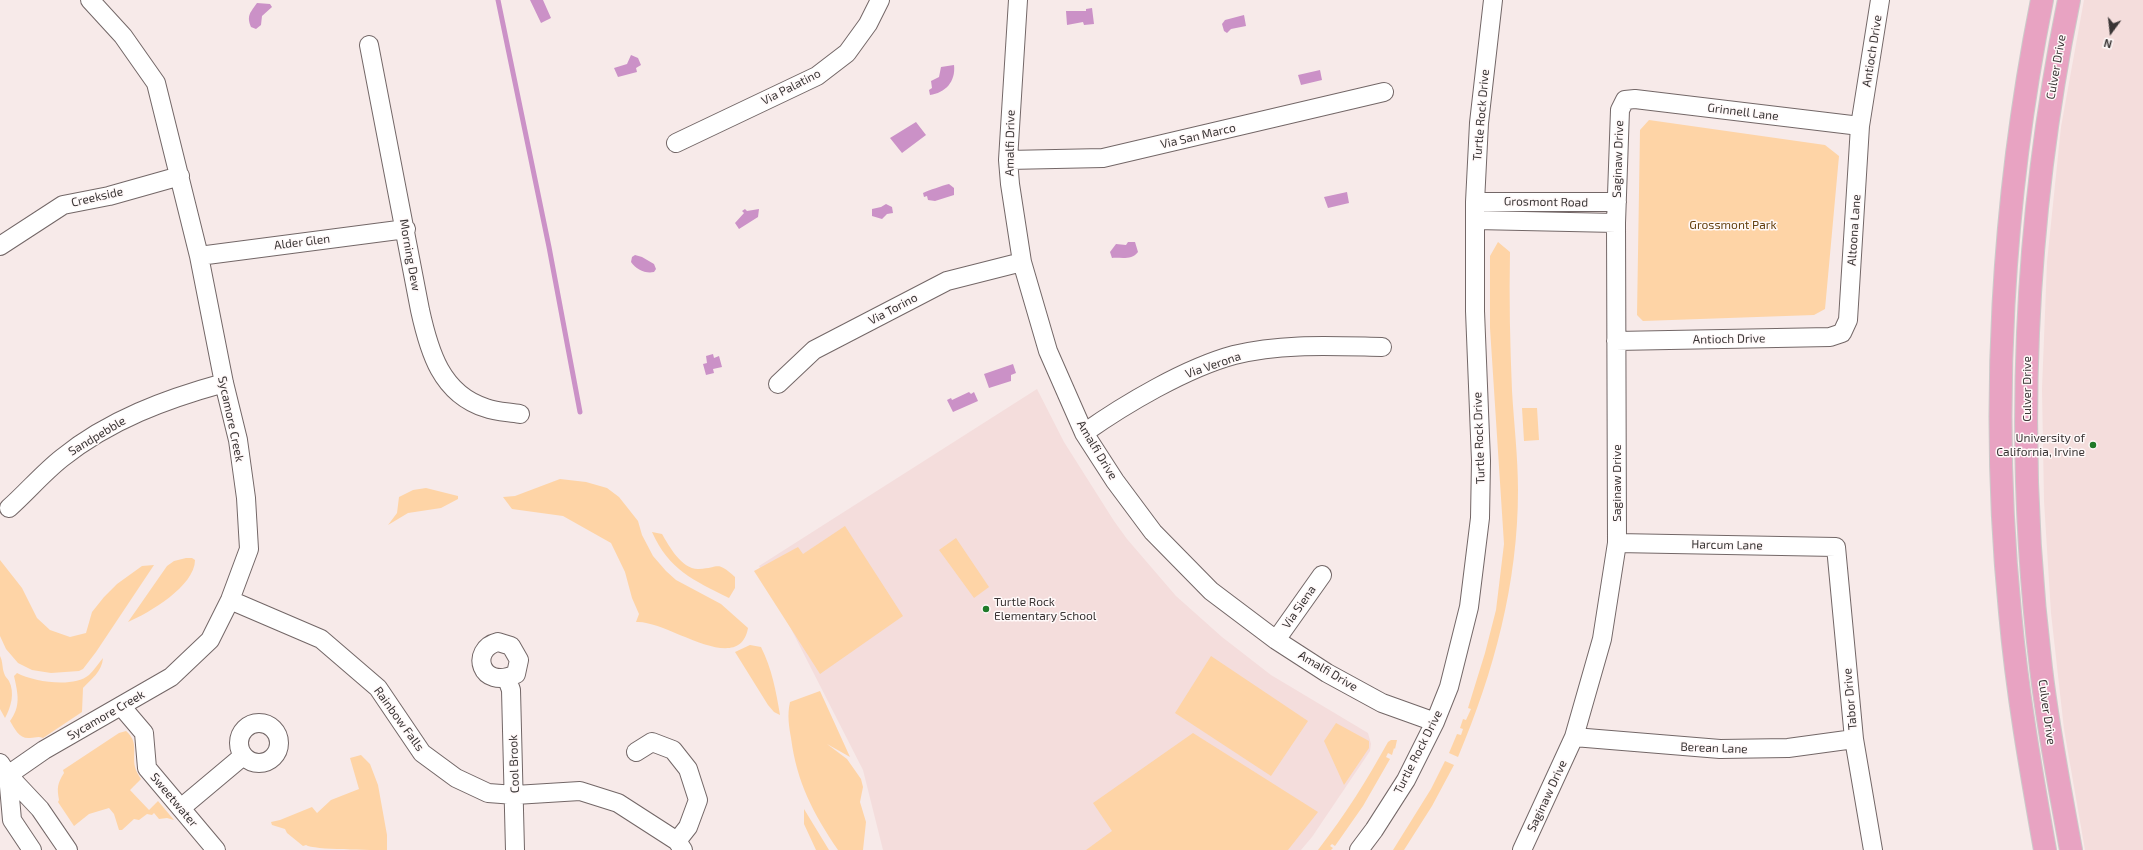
<!DOCTYPE html>
<html>
<head>
<meta charset="utf-8">
<style>
  body { margin:0 }
  #map { position:relative; width:2143px; height:850px; overflow:hidden; background:#f7eae9; font-family:"Exo 2",sans-serif }
  canvas { display:block }
  .north { position:absolute; left:2091px; top:12px; width:40px; height:40px; -webkit-text-stroke:3px #fff9f9; paint-order:stroke; rotate:195deg; font-size:11px; font-weight:700; line-height:16px; text-align:center; color:#3a3535 }
  .north::after { content:''; display:block; margin:auto; width:14px; height:18px; background:#3a3535; clip-path:polygon(50% 0,100% 100%,50% 72%,0 100%) }
</style>
</head>
<body>
<div id="map">
<canvas width="2143" height="850"></canvas>
<div class="north">N</div>
</div>
<script>
const ctx = document.querySelector('canvas').getContext('2d');
ctx.lineJoin = 'round';
function paint(path, color) {
  ctx.fillStyle = color;
  ctx.fill(path, 'evenodd');
}
function strokePath(path, color, width, dash) {
  ctx.strokeStyle = color;
  ctx.lineWidth = width;
  ctx.lineCap = dash ? 'butt' : 'round';
  ctx.setLineDash(dash || []);
  ctx.stroke(path);
}
function write(font, color, halo, rows, align = 'center') {
  ctx.font = font + ' "Exo 2",sans-serif';
  ctx.lineWidth = 3;
  ctx.setLineDash([]);
  ctx.textBaseline = 'middle';
  ctx.strokeStyle = halo;
  ctx.fillStyle = color;
  for (const [text, x, y, turn = 0] of rows) {
    ctx.save();
    ctx.translate(x, y);
    ctx.rotate((+turn || 0) * Math.PI / 180);
    ctx.textAlign = isNaN(turn) ? turn : align;
    if (halo) ctx.strokeText(text, 0, 0);
    ctx.fillText(text, 0, 0);
    ctx.restore();
  }
}
const built = new Path2D(`
  M 2084,0 L 2143,0 L 2143,850 L 2085,850 L 2064,729 L 2051,613 L 2044,501 L 2042,389 L 2047,262 L 2061,127 Z
  M 1037,389 L 1064,442 L 1114,521 L 1127,539 L 1176,596 L 1222,637 L 1271,675 L 1368,733 L 1371,744 L 1370,751 L 1312,837 L 1301,850 L 883,850 L 863,770 L 759,566 Z`);
const green = new Path2D(`
  M 1649,120 L 1825,145 L 1839,156 L 1825,309 L 1814,315 L 1643,321 L 1637,315 L 1640,130 Z
  M 1498,242 L 1510,252 C 1509,298 1510,344 1512,391 C 1514,424 1518,457 1518,490 C 1518,583 1494,672 1458,757 L 1449,753 L 1457,734 L 1461,735 L 1463,729 L 1460,728 L 1463,719 L 1466,720 L 1471,709 L 1468,708 L 1485,653 L 1496,610 L 1504,544 L 1490,328 L 1490,256 Z
  M 1522,408 L 1537,408 L 1539,440 L 1524,441 Z
  M 560,479 L 586,482 L 607,488 L 619,497 L 638,521 L 642,535 L 653,556 L 666,571 L 676,580 L 721,604 L 748,628 C 739,678 666,619 636,622 L 639,614 L 632,598 L 625,572 L 611,543 L 563,516 L 512,509 L 503,497 L 515,496 Z
  M 426,488 L 458,496 L 458,499 L 441,508 L 408,513 L 388,525 L 397,513 L 399,497 L 413,490 Z
  M 845,526 L 903,616 L 820,674 L 754,571 L 798,547 L 803,554 Z
  M 652,532 L 662,534 C 669,546 682,570 699,569 C 720,568 716,560 735,577 L 735,588 L 729,598 C 693,580 669,570 652,532 Z
  M 956,538 L 989,587 L 974,598 L 939,550 Z
  M 186,558 L 192,558 L 195,560 C 195,586 149,613 128,622 L 167,566 L 174,561 Z
  M 0,560 L 22,588 L 37,618 L 50,630 L 70,637 L 86,633 L 92,612 L 104,597 L 117,584 L 142,566 L 154,565 L 96,652 L 83,669 L 79,671 L 51,673 L 32,670 L 18,663 L 6,649 L 0,636 Z
  M 750,645 L 761,647 C 772,669 776,691 780,715 L 774,712 L 768,705 L 735,652 Z
  M 0,656 C 3,662 2,667 4,673 C 5,677 8,679 9,681 C 15,693 11,707 5,718 L 0,709 Z
  M 1211,656 L 1308,721 L 1271,776 L 1175,713 Z
  M 103,658 C 102,672 91,679 83,688 L 82,712 L 43,738 C 38,736 35,738 30,738 C 19,739 15,729 10,721 C 21,706 18,694 14,676 L 17,673 C 34,682 74,688 89,675 C 94,670 99,663 103,658 Z
  M 820,691 L 850,757 L 827,744 L 847,759 L 861,779 L 863,787 L 860,802 L 866,822 L 863,850 L 838,850 C 813,813 797,783 791,738 C 789,726 787,715 790,702 Z
  M 1336,723 L 1369,741 L 1369,748 L 1344,785 L 1324,741 Z
  M 126,731 C 139,742 132,753 135,767 C 136,771 139,776 141,779 L 130,790 L 149,810 L 158,801 L 174,820 L 167,818 L 159,819 L 154,813 L 152,815 L 147,814 L 139,820 L 134,819 L 122,830 L 119,830 L 114,814 L 109,808 L 89,814 L 74,826 L 58,802 L 59,800 C 57,788 57,784 64,773 L 63,770 L 119,733 Z
  M 1193,733 L 1318,812 L 1288,850 L 1086,850 L 1112,831 L 1093,803 Z
  M 1391,740 L 1397,740 L 1395,749 L 1394,748 L 1392,755 L 1388,753 L 1386,757 L 1390,759 L 1363,806 L 1335,846 L 1332,844 L 1330,846 L 1333,848 L 1331,850 L 1318,850 C 1345,815 1367,780 1388,742 Z
  M 361,755 L 370,764 L 378,785 L 387,835 L 387,850 C 373,850 313,850 306,845 L 303,846 L 287,833 L 285,829 L 272,825 L 271,822 L 280,820 L 312,807 L 317,813 L 331,800 L 359,789 L 350,758 Z
  M 1445,761 L 1454,765 L 1432,806 L 1404,850 L 1393,850 L 1431,789 Z
  M 804,809 L 829,850 L 816,850 L 804,824 Z`);
const water = new Path2D(`
  M 530,0 L 543,0 L 551,18 L 541,23 Z
  M 257,3 L 270,4 L 272,7 L 262,16 L 261,25 L 256,29 L 251,27 C 246,15 251,12 257,3 Z
  M 1092,8 L 1094,24 L 1084,25 L 1083,22 L 1067,25 L 1066,11 L 1086,11 L 1086,9 Z
  M 1244,15 L 1246,26 L 1231,29 L 1227,33 L 1224,31 L 1222,24 L 1225,20 Z
  M 631,55 L 638,58 L 641,65 L 636,68 L 637,72 L 618,77 L 614,68 L 627,64 Z
  M 954,65 C 956,82 945,93 930,95 L 929,90 L 932,88 L 931,81 L 939,77 L 941,67 Z
  M 1320,70 L 1322,80 L 1301,85 L 1298,75 Z
  M 916,122 L 926,135 L 902,153 L 890,138 Z
  M 949,184 L 954,188 L 954,195 L 935,201 L 928,200 L 927,196 L 924,197 L 923,193 C 930,190 941,186 949,184 Z
  M 1347,192 L 1349,203 L 1328,208 L 1324,197 Z
  M 886,204 L 892,207 L 893,213 L 887,214 L 882,219 L 872,216 L 872,209 L 881,207 Z
  M 745,209 L 747,211 L 759,209 L 758,217 L 739,229 L 735,223 L 744,213 L 742,211 Z
  M 1128,242 L 1135,242 L 1138,252 C 1131,261 1120,257 1112,258 L 1110,252 L 1116,244 L 1126,245 Z
  M 635,255 L 642,257 L 654,264 L 656,269 L 654,272 C 645,274 636,269 631,262 L 632,257 Z
  M 713,354 L 714,358 L 719,356 L 722,367 L 713,369 L 714,373 L 706,375 L 703,364 L 707,363 L 706,356 Z
  M 1013,364 L 1016,373 L 1011,375 L 1011,381 L 989,388 L 984,374 Z
  M 969,392 L 971,394 L 974,392 L 978,401 L 953,412 L 947,400 L 951,398 L 952,400 Z`);
const stream = new Path2D(`
  M 498,0 L 549,247 L 580,412`);
const minor = new Path2D(`
  M 1018,0 L 1008,160 L 1010,184 L 1022,262 L 1048,351 L 1084,433 L 1115,481 L 1153,532 L 1211,591 L 1276,640 L 1327,673 L 1382,703 L 1435,722
  M 369,45 L 420,310 C 429,351 441,394 486,408 C 496,412 509,412 520,414
  M 676,143 L 817,76 L 847,53 L 868,24 L 880,0
  M 1008,160 L 1103,158 L 1384,92
  M 1475,202 L 1617,202
  M 1476,220 L 1616,223
  M 0,246 L 63,205 L 109,196 L 180,176
  M 199,256 L 406,229
  M 1616,341 L 1830,337 L 1842,333 L 1848,320 L 1860,126 L 1880,0
  M 778,384 L 814,350 L 947,281 L 1022,262
  M 1084,433 C 1125,404 1186,368 1234,355 C 1282,343 1333,346 1382,347
  M 9,508 C 27,492 43,473 62,458 C 109,420 166,399 224,383
  M 1617,543 L 1836,547 L 1854,739 L 1873,850
  M 230,600 L 321,639 L 378,688 L 422,753 L 456,778 L 488,793 L 515,795 L 580,791 L 618,803 L 677,841 L 683,850
  M 1276,640 L 1322,575
  M 498,642 L 511,646 L 519,660 L 516,674 C 480,691 469,649 498,642 Z
  M 507,679 L 511,690 L 515,850
  M 121,706 L 144,733 L 147,768 L 216,850
  M239 743a20 20 0 1 1 40 0a20 20 0 1 1-40 0Z
  M 1574,737 L 1720,749 L 1788,748 L 1854,739
  M 636,752 L 652,742 L 673,750 L 688,769 L 698,800 L 688,827 L 677,841
  M 0,763 L 8,775 L 40,809 L 68,850
  M 8,775 L 44,750 L 171,677 L 210,640 L 230,600 L 249,549 L 246,498 L 238,440 L 224,383 L 199,256 L 156,83 L 123,36 L 90,0
  M 8,775 L 12,820 L 32,850
  M 181,808 L 243,756
  M 1359,850 L 1374,830 L 1406,780 L 1435,722 L 1449,687 L 1469,607 L 1480,518 L 1481,461 L 1475,311 L 1475,202 L 1479,123 L 1493,0
  M 1522,850 L 1574,737 L 1602,639 L 1617,543 L 1616,223 L 1620,110 L 1625,100 L 1635,99 L 1860,126`);
const major = new Path2D(`
  M 2042,0 C 2002,200 1990,409 2010,612 C 2017,692 2031,771 2045,850
  M 2069,0 C 2024,219 2014,446 2041,668 C 2048,729 2060,789 2071,850`);
const markers = [
  [2093,445,4,"#1f7a29"],
  [986,609,4,"#1f7a29"]
];
const streetNames = [
  ["Antioch Drive",1872,51,-81],
  ["Culver Drive",2056,67,-80],
  ["Via Palatino",791,87,-27],
  ["Grinnell Lane",1743,112,7],
  ["Turtle Rock Drive",1481,115,-85],
  ["Via San Marco",1198,136,-13],
  ["Amalfi Drive",1010,143,-89],
  ["Saginaw Drive",1618,159,-88],
  ["Creekside",97,197,-13],
  ["Grosmont Road",1546,202,1],
  ["Altoona Lane",1854,230,-86],
  ["Alder Glen",302,242,-7],
  ["Morning Dew",410,255,80],
  ["Via Torino",893,309,-28],
  ["Antioch Drive",1729,339,-1],
  ["Via Verona",1213,365,-19],
  ["Culver Drive",2027,389,-90],
  ["Sycamore Creek",231,419,78],
  ["Sandpebble",97,436,-31],
  ["Turtle Rock Drive",1479,438,-92],
  ["Amalfi Drive",1097,450,59],
  ["Saginaw Drive",1617,483,-90],
  ["Harcum Lane",1727,545,1],
  ["Via Siena",1299,607,-55],
  ["Amalfi Drive",1328,671,31],
  ["Tabor Drive",1850,699,-95],
  ["Culver Drive",2047,712,82],
  ["Sycamore Creek",106,715,-30],
  ["Rainbow Falls",399,719,54],
  ["Berean Lane",1714,748,2],
  ["Turtle Rock Drive",1418,752,-63],
  ["Cool Brook",514,764,-92],
  ["Saginaw Drive",1547,796,-65],
  ["Sweetwater",174,800,50]
];
const parkNames = [
  ["Grossmont Park",1733,225]
];
const poiNames = [
  ["University of",2085,438],
  ["California, Irvine",2085,452],
  ["Turtle Rock",994,602,"left"],
  ["Elementary School",994,616,"left"]
];
paint(built, '#f4dddc');
paint(green, '#fed4a6');
paint(water, '#cb91c7');
strokePath(stream, '#cb91c7', 5);
strokePath(minor, '#736767', 20);
strokePath(major, '#cccaca', 24);
strokePath(minor, '#fff', 18);
strokePath(major, '#e8a3c2', 22);
for (const [x, y, r, color] of markers) {
  const dot = new Path2D();
  dot.arc(x, y, r, 0, 2 * Math.PI);
  ctx.fillStyle = color;
  ctx.fill(dot);
  strokePath(dot, '#fff9f9', 1.5);
}
write('12px', '#3a3535', '#fff9f9', streetNames);
write('12px', '#654111', '#fff9f9', parkNames);
write('12px', '#3a3535', '#fff9f9', poiNames, 'right');
</script>
</body>
</html>
